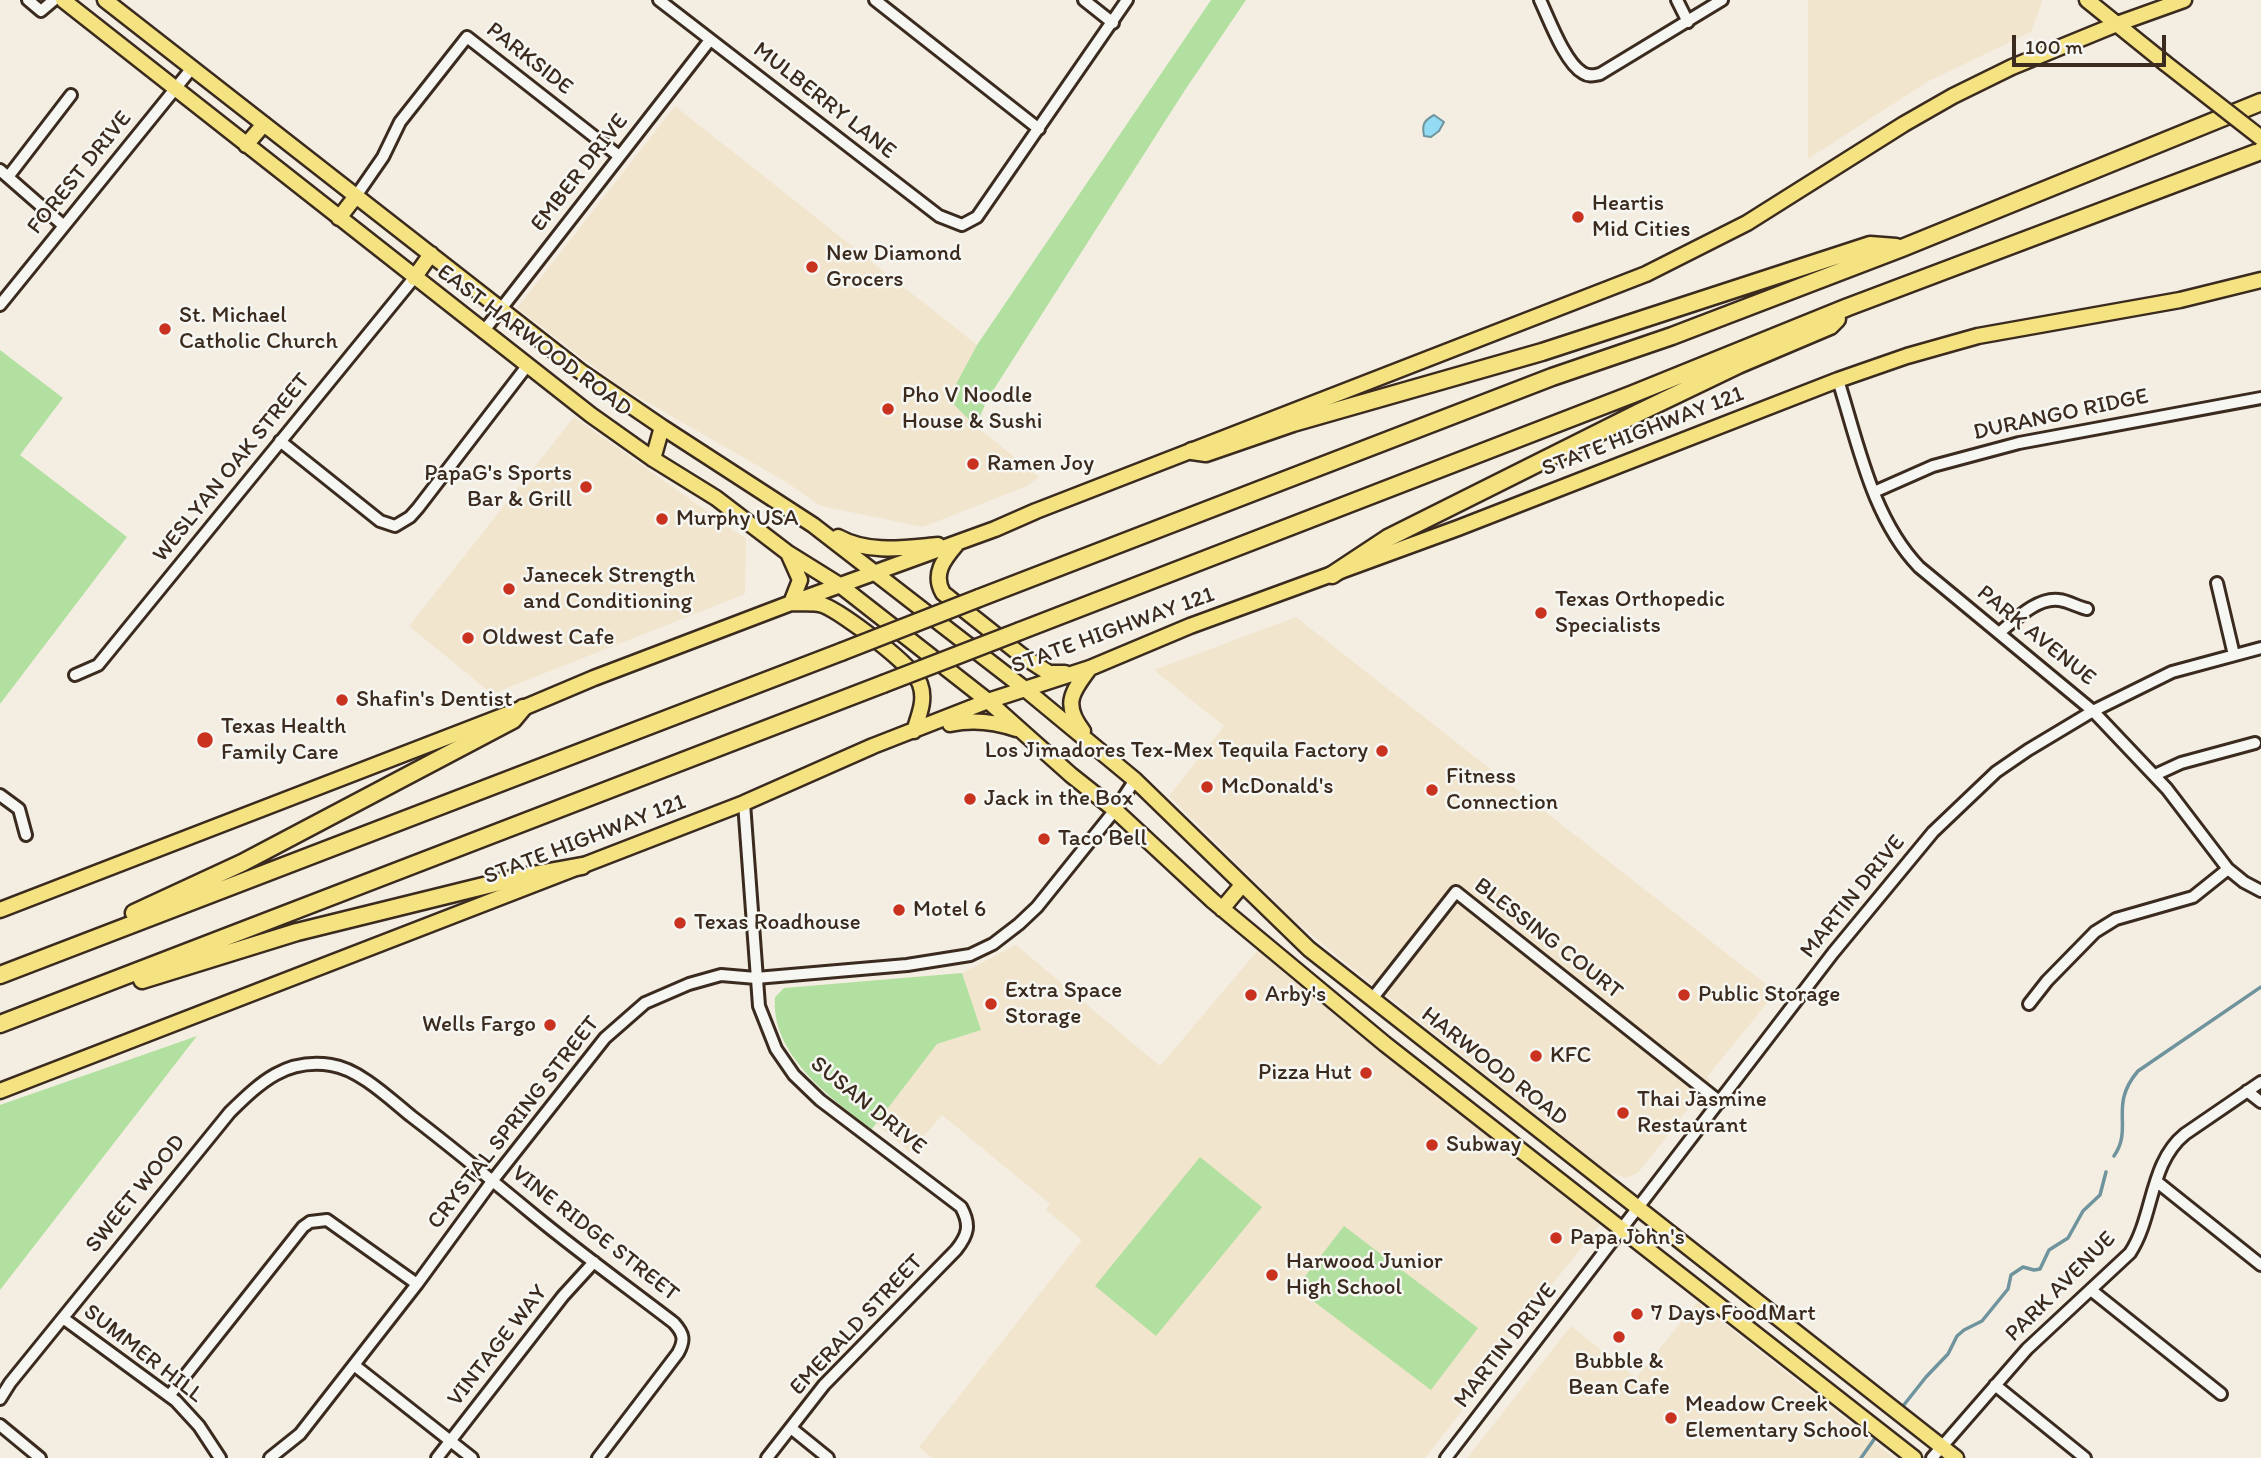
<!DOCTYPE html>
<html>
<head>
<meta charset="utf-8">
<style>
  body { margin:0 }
  #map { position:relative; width:2261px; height:1458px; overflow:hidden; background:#f4eee2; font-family:Itim,sans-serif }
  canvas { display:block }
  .scale { position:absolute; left:2012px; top:35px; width:154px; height:32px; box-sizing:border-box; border:4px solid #3b2a1e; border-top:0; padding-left:9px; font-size:21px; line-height:24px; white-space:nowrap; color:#3b2a1e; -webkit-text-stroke:5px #f6f6f2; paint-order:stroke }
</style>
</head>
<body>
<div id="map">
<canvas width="2261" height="1458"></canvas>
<div class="scale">100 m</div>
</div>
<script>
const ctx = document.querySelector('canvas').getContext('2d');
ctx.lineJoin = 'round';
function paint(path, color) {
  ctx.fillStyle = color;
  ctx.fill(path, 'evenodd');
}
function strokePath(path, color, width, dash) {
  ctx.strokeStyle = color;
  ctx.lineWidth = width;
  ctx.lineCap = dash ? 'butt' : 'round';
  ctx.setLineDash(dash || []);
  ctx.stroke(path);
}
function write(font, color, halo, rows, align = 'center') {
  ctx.font = font + ' Itim,sans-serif';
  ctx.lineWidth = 5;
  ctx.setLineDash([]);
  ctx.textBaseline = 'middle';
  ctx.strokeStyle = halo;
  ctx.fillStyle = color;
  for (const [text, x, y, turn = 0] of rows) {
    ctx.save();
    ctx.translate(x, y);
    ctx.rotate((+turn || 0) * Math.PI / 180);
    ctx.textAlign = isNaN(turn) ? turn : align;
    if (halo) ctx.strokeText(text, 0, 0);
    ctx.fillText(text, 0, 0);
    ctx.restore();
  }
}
const built = new Path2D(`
  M 1808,0 L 2041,0 L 2042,2 L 2031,32 L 1927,82 L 1808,159 Z
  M 675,106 L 977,345 L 948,399 L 976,426 L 1039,477 L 1027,486 L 923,527 L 821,506 L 786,482 L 619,386 L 517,308 Z
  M 574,417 L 746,539 L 745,594 L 492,694 L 409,626 Z
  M 1296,617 L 1776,992 L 1707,1077 L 1710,1081 L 1638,1173 L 1626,1178 L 1608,1172 L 1341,959 L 1290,917 L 1169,796 L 1224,726 L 1154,670 Z
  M 1016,945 L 1160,1066 L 1258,950 L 1600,1225 L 1496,1354 L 1466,1406 L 1425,1458 L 932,1458 L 919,1447 L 1082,1240 L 1046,1210 L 1050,1204 L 942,1115 L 910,1152 L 876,1124 L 937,1044 L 980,1030 L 962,973 Z
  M 1697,1302 L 1894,1458 L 1467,1458 L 1571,1326 L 1636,1378 Z`);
const green = new Path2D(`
  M 1211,0 L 1246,0 L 1185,90 L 987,400 L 976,426 L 948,399 L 977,345 Z
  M 0,350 L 63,398 L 20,455 L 127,537 L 0,704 Z
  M 962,973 L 981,1030 L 937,1044 L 872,1129 C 831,1099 770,1054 775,997 L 784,988 Z
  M 197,1036 L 0,1290 L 0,1105 Z
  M 1200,1157 L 1262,1207 L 1156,1336 L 1095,1286 Z
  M 1344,1226 L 1478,1328 L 1431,1390 L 1296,1288 Z`);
const water = new Path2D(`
  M 1434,115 L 1444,122 L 1439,131 L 1431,137 L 1424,136 C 1422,125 1423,121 1434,115 Z`);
const stream = new Path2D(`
  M 2114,1156 C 2134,1127 2108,1106 2138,1071 L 2261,987
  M 1903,1406 L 1926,1377 L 1948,1354 L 1957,1336 L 1964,1330 L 1982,1321 L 2008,1289 L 2011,1275 L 2023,1267 L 2034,1270 L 2040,1269 L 2049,1250 L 2068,1238 L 2083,1211 L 2100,1195 L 2106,1172
  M 1861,1458 L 1875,1438`);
const minor = new Path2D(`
  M 28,0 L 41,11 L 54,0
  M 659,0 L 939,216 L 962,225 L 977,217 L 1127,0
  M 875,0 L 1039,129
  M 1084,0 L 1113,23
  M 1540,0 C 1549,19 1565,63 1583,73 C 1589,77 1594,75 1600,74 L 1722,0
  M 1677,0 L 1688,22
  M 0,170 L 64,226
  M 8,177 L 71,95
  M 356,196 L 383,157 L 400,122 L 467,37 L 619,156
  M 0,305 L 192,68
  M 483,332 L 710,40
  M 1838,380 C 1858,443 1872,518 1919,567 L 2093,711 L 2167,789 L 2228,869 L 2244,882 L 2261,891
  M 280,441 L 380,521 L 395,526 L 410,517 L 418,508 L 527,366
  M 1874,492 L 1933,466 L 2019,443 L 2261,398
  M 2217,583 L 2234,655
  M 1999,633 C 2015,620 2037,597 2059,600 C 2068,601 2078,607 2087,609
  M 75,675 L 98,665 L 414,278
  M 2155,775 L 2181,763 L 2255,743
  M 0,795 L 19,809 L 26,835
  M 744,803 L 759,1006 L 776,1049 L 794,1075 L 820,1100 L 961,1207 C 971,1225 968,1235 956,1250 L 824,1385 L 767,1458
  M 1372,999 L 1456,892 L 1720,1102
  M 2029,1004 L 2047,981 L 2095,932 L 2116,919 L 2193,897 L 2228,869
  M 2247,1091 L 2261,1102
  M 2156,1181 L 2261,1265
  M 2091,1290 L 2221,1394
  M 63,1318 L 176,1401 L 199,1426 L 220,1458
  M 354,1365 L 472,1458
  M 1995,1385 L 2085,1458
  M 169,1396 L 303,1227 L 310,1222 L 327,1220 L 417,1284
  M 0,1399 L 10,1383 L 230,1112 C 260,1083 285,1058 331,1065 C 359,1069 389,1098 411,1116 C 453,1148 494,1182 535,1216 C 580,1253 627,1287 674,1323 C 684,1334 685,1340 678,1353 L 598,1458
  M 0,1425 L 40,1458
  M 791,1428 L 828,1458
  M 270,1458 L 300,1434 L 417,1284 L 493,1180 L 605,1038 L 645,1003 L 689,984 L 721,975 L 756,978 L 907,965 L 970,955 L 993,944 L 1019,924 L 1037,907 L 1115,810 L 1135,780
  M 437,1458 L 563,1296 L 594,1262
  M 1446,1458 L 1833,953 L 1933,832 L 1996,772 L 2028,750 L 2093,711 L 2172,672 L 2261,648
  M 1932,1458 L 2027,1349 L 2130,1253 C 2154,1217 2149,1163 2185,1134 L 2261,1082`);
const major = new Path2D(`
  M 63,0 L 591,415 L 653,459 L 716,498 L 788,553 L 841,586 L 988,701 L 1071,775 L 1115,810 L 1213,901 L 1385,1044 L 1914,1458
  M 105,0 L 580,371 L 662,427 L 813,525 L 1025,689 L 1135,780 L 1309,949 L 1956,1458
  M 2087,0 L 2165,63
  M 246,145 L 264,124
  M 339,218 L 356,196
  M 414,278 L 431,254
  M 653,459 L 662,427
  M 838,537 C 869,554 904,548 938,545
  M 956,545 C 944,559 932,574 943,593 L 1021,655 L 1049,673 L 1065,673
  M 788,553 L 800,580 L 791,603 C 801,604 814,602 823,605 C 843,613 913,665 920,684 C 926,700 919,715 914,731
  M 950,724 C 973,719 993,721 1016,729
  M 1083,731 C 1062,704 1072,692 1090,668
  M 1222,909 L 1242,885
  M 0,910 L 523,708 L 594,678 L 791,603 L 995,529 L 1036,511 L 1646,274 L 1747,223 L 1904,124 L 1953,96 L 2012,67 L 2117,24 L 2184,0
  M 0,1091 L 744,803 L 873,746 L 988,701 L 1090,668 L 1190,626 L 1458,528 L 1838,380 L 1907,356 L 1978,336 L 2180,300 L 2261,280`);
const highway = new Path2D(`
  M 1192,451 L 1206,453 L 1293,423 L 1542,352 L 1870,245 L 1896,247
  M 1332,575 L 1388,538 L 1640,412 L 1738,365 L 1830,326 L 1837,319
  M 979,598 L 1552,377 L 1672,336 L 1902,248 L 2261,102
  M 1020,631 L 1633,394 L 1848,307 L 2261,151
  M 134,913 L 242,863 L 513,720 L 523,708
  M 0,975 L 841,652
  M 142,980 L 297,932 L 516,878 L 582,866
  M 0,1024 L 883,684`);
const majorBridge = new Path2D(`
  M 2165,63 L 2261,138`);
const highwayBridge = new Path2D(`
  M 841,652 L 979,598
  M 883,684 L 1020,631`);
const markers = [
  [1578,217,7,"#c8321e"],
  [812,267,7,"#c8321e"],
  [165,329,7,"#c8321e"],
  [888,409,7,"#c8321e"],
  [973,464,7,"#c8321e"],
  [586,487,7,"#c8321e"],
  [662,519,7,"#c8321e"],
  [509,589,7,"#c8321e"],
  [1541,613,7,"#c8321e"],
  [468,638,7,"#c8321e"],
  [342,700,7,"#c8321e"],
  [205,740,9,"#c8321e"],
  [1382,751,7,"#c8321e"],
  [1207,787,7,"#c8321e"],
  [1432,790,7,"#c8321e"],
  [970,799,7,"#c8321e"],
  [1044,839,7,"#c8321e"],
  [899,910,7,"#c8321e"],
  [680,923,7,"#c8321e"],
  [1251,995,7,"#c8321e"],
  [1684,995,7,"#c8321e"],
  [991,1004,7,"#c8321e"],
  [550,1025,7,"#c8321e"],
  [1536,1056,7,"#c8321e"],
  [1366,1073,7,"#c8321e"],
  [1623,1113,7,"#c8321e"],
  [1432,1145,7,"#c8321e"],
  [1556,1238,7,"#c8321e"],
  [1272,1275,7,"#c8321e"],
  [1637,1314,7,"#c8321e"],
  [1619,1337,7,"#c8321e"],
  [1671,1418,7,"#c8321e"]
];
const streetNames = [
  ["PARKSIDE",529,59,38],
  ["MULBERRY LANE",824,101,38],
  ["FOREST DRIVE",80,173,-51],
  ["EMBER DRIVE",580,173,-52],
  ["EAST HARWOOD ROAD",534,341,37],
  ["DURANGO RIDGE",2061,415,-12],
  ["STATE HIGHWAY 121",1643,432,-21],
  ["WESLYAN OAK STREET",232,468,-51],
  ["STATE HIGHWAY 121",1113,631,-20],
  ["PARK AVENUE",2036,636,39],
  ["STATE HIGHWAY 121",585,840,-21],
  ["MARTIN DRIVE",1853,897,-51],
  ["BLESSING COURT",1548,939,38],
  ["HARWOOD ROAD",1494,1067,38],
  ["SUSAN DRIVE",868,1106,39],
  ["CRYSTAL SPRING STREET",514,1123,-52],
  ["SWEET WOOD",136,1194,-51],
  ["VINE RIDGE STREET",595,1234,38],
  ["PARK AVENUE",2061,1287,-45],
  ["EMERALD STREET",857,1325,-47],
  ["VINTAGE WAY",498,1346,-52],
  ["MARTIN DRIVE",1506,1346,-52],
  ["SUMMER HILL",143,1354,38]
];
const poiNames = [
  ["Heartis",1592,204],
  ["Mid Cities",1592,230],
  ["New Diamond",826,254],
  ["Grocers",826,280],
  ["St. Michael",179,316],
  ["Catholic Church",179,342],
  ["Pho V Noodle",902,396],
  ["House & Sushi",902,422],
  ["Ramen Joy",987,464],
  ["PapaG's Sports",572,474,"right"],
  ["Bar & Grill",572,500,"right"],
  ["Murphy USA",676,519],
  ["Janecek Strength",523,576],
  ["and Conditioning",523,602],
  ["Texas Orthopedic",1555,600],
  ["Specialists",1555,626],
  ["Oldwest Cafe",482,638],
  ["Shafin's Dentist",356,700],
  ["Texas Health",221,727],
  ["Family Care",221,753],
  ["Los Jimadores Tex-Mex Tequila Factory",1368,751,"right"],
  ["Fitness",1446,777],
  ["Connection",1446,803],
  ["McDonald's",1221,787],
  ["Jack in the Box",984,799],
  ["Taco Bell",1058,839],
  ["Motel 6",913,910],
  ["Texas Roadhouse",694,923],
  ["Extra Space",1005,991],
  ["Storage",1005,1017],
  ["Arby's",1265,995],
  ["Public Storage",1698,995],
  ["Wells Fargo",536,1025,"right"],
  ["KFC",1550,1056],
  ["Pizza Hut",1352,1073,"right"],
  ["Thai Jasmine",1637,1100],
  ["Restaurant",1637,1126],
  ["Subway",1446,1145],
  ["Papa John's",1570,1238],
  ["Harwood Junior",1286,1262],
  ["High School",1286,1288],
  ["7 Days FoodMart",1651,1314],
  ["Bubble &",1619,1362,"center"],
  ["Bean Cafe",1619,1388,"center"],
  ["Meadow Creek",1685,1405],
  ["Elementary School",1685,1431]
];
paint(built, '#f2e5ce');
paint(green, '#b2e0a0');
paint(water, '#92dbf3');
strokePath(water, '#6f949e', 2);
strokePath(stream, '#6f949e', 3.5);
strokePath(minor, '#3b2a1e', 16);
strokePath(major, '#3b2a1e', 19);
strokePath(highway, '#3b2a1e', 21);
strokePath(minor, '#f6f6f2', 10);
strokePath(major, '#f5e382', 14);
strokePath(highway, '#f5e382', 16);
strokePath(majorBridge, '#3b2a1e', 19, []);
strokePath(highwayBridge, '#3b2a1e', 21, []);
strokePath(majorBridge, '#f5e382', 14);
strokePath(highwayBridge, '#f5e382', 16);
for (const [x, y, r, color] of markers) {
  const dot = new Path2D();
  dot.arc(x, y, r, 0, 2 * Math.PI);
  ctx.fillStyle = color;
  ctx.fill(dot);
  strokePath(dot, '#f6f6f2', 2.5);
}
write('23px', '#3b2a1e', '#f6f6f2', streetNames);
write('23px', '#3b2a1e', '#f6f6f2', poiNames, 'left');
</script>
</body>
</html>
